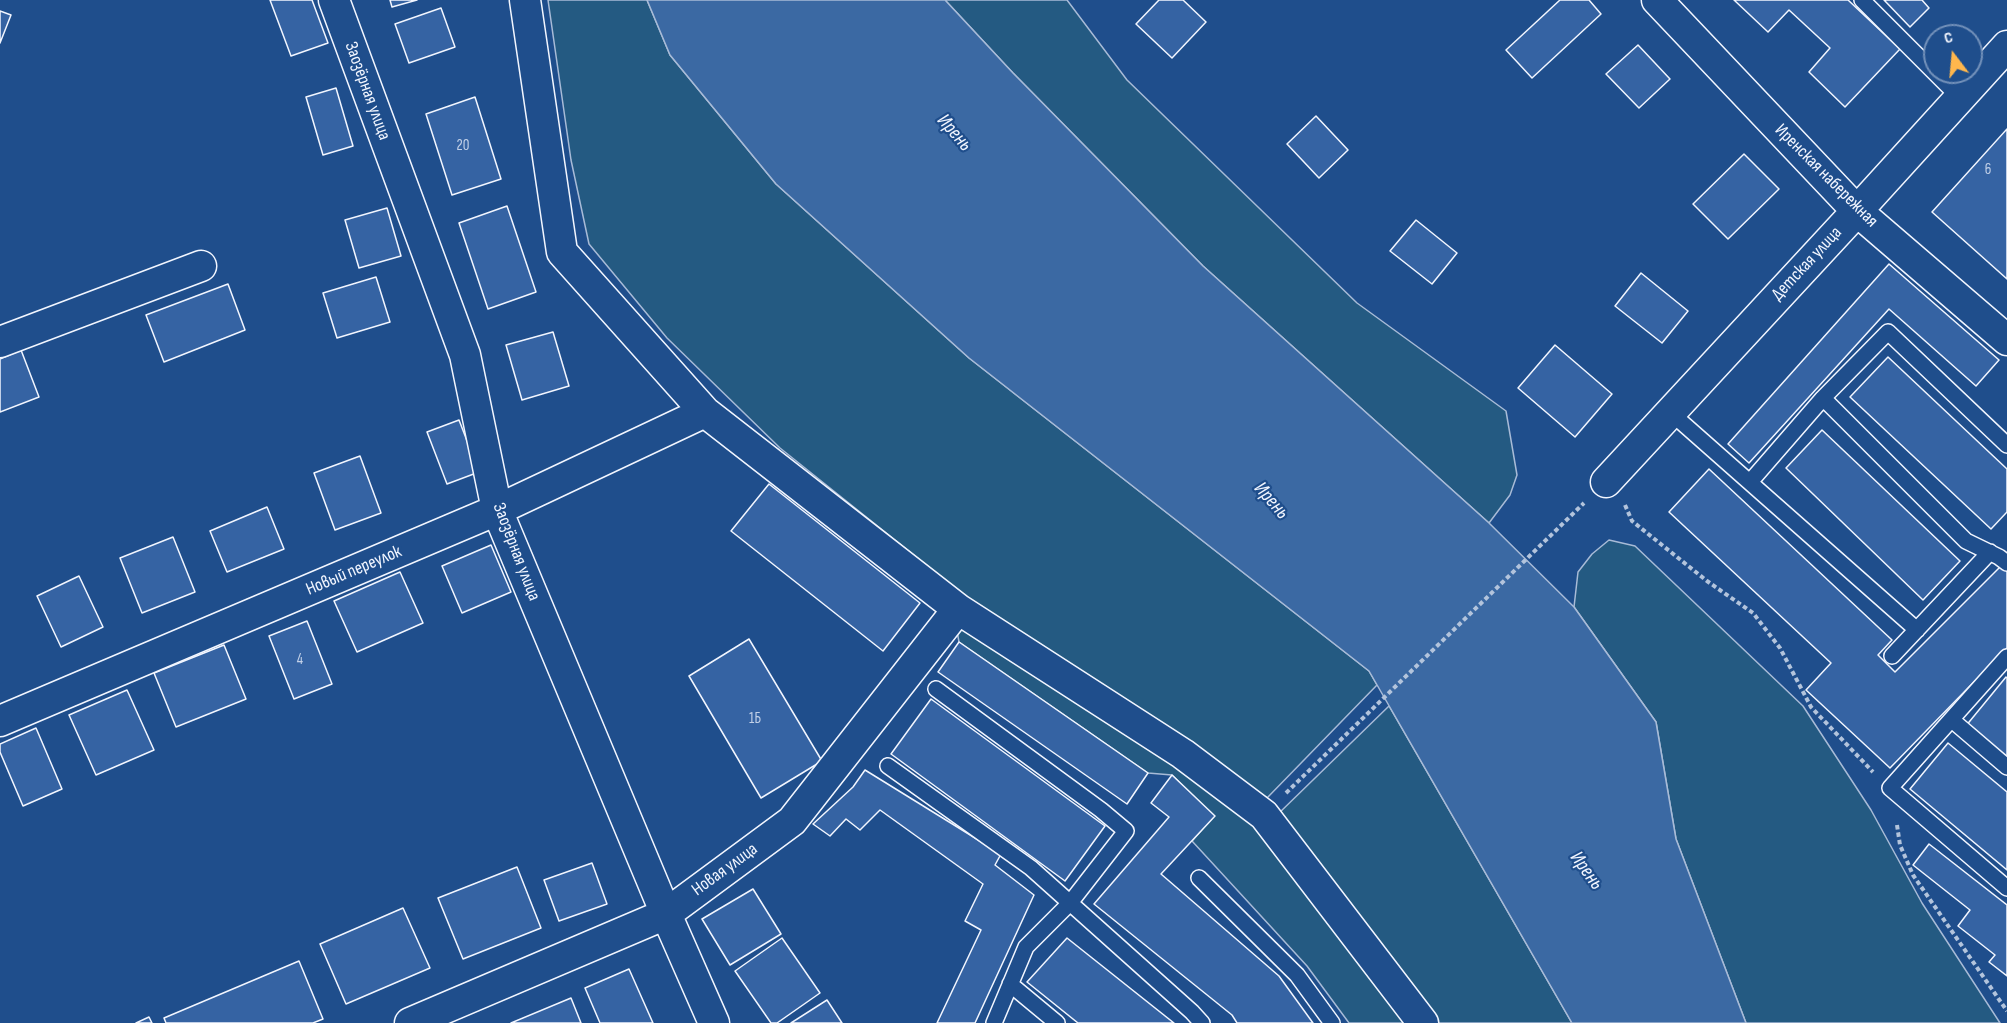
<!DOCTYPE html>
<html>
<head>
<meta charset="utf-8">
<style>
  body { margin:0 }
  #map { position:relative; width:2007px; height:1023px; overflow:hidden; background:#1f4e8c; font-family:"Sofia Sans Condensed",sans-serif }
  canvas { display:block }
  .north { position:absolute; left:1923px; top:24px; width:60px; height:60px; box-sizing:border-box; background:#1f4e8c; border:2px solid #7391ba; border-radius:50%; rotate:344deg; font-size:16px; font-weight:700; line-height:24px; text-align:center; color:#f2f6ff }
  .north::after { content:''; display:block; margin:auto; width:21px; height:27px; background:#ffb74d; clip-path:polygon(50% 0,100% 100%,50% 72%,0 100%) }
</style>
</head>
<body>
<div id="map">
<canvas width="2007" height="1023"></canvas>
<div class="north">С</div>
</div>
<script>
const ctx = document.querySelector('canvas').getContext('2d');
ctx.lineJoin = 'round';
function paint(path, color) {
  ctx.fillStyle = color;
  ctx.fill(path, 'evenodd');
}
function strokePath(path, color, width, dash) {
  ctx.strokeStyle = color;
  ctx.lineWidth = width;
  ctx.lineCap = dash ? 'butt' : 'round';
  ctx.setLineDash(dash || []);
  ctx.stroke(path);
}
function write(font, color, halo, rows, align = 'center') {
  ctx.font = font + ' "Sofia Sans Condensed",sans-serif';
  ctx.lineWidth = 4.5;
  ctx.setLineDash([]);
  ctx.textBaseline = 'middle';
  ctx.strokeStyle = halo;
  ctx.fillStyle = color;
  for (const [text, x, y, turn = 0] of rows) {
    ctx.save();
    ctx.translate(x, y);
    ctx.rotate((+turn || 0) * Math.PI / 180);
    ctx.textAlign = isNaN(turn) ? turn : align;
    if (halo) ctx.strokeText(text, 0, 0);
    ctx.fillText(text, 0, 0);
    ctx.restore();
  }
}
const green = new Path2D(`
  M 548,0 L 647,0 L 670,55 L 776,184 L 969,358 L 1369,671 L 1377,685 L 1267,798 L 1000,624 L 780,448 L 667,338 L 589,244 L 571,160 Z
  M 945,0 L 1067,0 L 1127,80 L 1357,303 L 1506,411 L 1517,475 L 1510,495 L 1489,523 L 1203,266 L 1013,73 Z
  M 1609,540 L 1635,546 L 1803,706 L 1871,810 L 1922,903 L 2000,1023 L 1746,1023 L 1676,839 L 1656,722 L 1574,607 L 1578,572 L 1592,554 Z
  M 965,622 L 1261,823 L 1416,1023 L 1349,1023 L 1307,966 L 1192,841 L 1214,816 L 1172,775 L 1148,773 L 959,642 L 957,631 Z
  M 1389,706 L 1572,1023 L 1439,1023 L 1276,816 Z`);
const water = new Path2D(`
  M 647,0 L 945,0 L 1013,73 L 1203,266 L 1489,523 L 1574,607 L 1656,722 L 1676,839 L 1746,1023 L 1572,1023 L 1369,671 L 969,358 L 776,184 L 670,55 Z`);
const building = new Path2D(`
  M 270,0 L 312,0 L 328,43 L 291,56 Z
  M 390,0 L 417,0 L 392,7 Z
  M 1159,0 L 1183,0 L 1206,22 L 1172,58 L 1136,24 Z
  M 1560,0 L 1589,0 L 1601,14 L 1532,78 L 1506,50 Z
  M 1734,0 L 1848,0 L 1900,49 L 1845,107 L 1809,72 L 1830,48 L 1789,10 L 1768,32 Z
  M 1884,0 L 1922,0 L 1929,8 L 1910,27 Z
  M 441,8 L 455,47 L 409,63 L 395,24 Z
  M 0,11 L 11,15 L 0,43 Z
  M 1638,45 L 1670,79 L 1639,108 L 1606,74 Z
  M 336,88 L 353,146 L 323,155 L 306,97 Z
  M 475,97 L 501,179 L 452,195 L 426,114 Z
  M 1316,116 L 1348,150 L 1319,178 L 1287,144 Z
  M 2007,129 L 2007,279 L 1932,212 Z
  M 1744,154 L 1779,189 L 1728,239 L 1693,204 Z
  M 507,206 L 536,292 L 488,309 L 459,223 Z
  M 387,208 L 401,256 L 359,268 L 345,220 Z
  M 1416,220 L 1457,253 L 1432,284 L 1390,251 Z
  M 1889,264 L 1999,360 L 1976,386 L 1889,309 L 1749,463 L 1728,444 Z
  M 1641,273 L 1688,311 L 1662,343 L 1615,306 Z
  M 376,277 L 390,322 L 337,338 L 323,293 Z
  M 228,284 L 245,330 L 164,362 L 146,315 Z
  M 553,332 L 569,386 L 522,400 L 506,345 Z
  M 1555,345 L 1612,394 L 1575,437 L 1518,388 Z
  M 21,350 L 39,397 L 0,412 L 0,359 Z
  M 1888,357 L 2007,469 L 2007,512 L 1991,529 L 1850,397 Z
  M 459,420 L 479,472 L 447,484 L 427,432 Z
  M 1822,430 L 1960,561 L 1923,600 L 1786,468 Z
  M 360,456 L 381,513 L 335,530 L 314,473 Z
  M 1709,469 L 1892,640 L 1878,655 L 1895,672 L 2003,564 L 2007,569 L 2007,648 L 1890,768 L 1806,690 L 1831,663 L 1669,512 Z
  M 769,484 L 920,603 L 883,651 L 731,531 Z
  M 267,507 L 284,549 L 227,572 L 210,531 Z
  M 173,537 L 195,592 L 142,613 L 120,558 Z
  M 491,545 L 511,592 L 462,613 L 442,566 Z
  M 400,572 L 423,623 L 357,652 L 334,601 Z
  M 79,576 L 103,627 L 61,647 L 37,596 Z
  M 307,621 L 332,684 L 294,699 L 269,636 Z
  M 749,639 L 822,761 L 761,798 L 689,676 Z
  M 959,642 L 1148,773 L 1127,804 L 938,672 Z
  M 224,645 L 246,699 L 176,727 L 154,673 Z
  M 2006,677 L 2007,678 L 2007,761 L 1965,727 Z
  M 127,690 L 154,750 L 96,775 L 69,715 Z
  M 931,699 L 1105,826 L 1065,881 L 891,754 Z
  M 36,728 L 62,789 L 23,806 L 0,752 L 0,744 Z
  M 1948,743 L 2007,792 L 2007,870 L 1910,789 Z
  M 865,770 L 1001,854 L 995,865 L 1034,895 L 975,1023 L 937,1023 L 981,930 L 965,921 L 983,884 L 880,810 L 860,830 L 846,819 L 830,836 L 813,824 L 853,787 Z
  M 1172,775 L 1215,816 L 1161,874 L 1279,976 L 1313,1023 L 1237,1023 L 1232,1015 L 1094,904 L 1169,817 L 1151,803 Z
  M 1929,844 L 2007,905 L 2007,976 L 1989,962 L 1995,955 L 1958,926 L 1970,910 L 1913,865 Z
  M 592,863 L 607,904 L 559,921 L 544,880 Z
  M 517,867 L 541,928 L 463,959 L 438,898 Z
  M 753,889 L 781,934 L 730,965 L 702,919 Z
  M 403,908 L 430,968 L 346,1004 L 320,944 Z
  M 782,938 L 820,993 L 777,1023 L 771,1023 L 735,971 Z
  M 1067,938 L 1174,1023 L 1078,1023 L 1027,982 Z
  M 299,961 L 323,1019 L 313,1023 L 166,1023 L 164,1018 Z
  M 629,969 L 653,1023 L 600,1023 L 585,988 Z
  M 571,998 L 581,1023 L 511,1023 Z
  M 827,1000 L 842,1023 L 791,1023 Z
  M 149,1017 L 152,1023 L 136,1023 Z`);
const path = new Path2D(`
  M 1625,505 L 1632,521 L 1707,581 L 1753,613 L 1780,648 L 1811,707 L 1873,772
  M 1286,793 L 1584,503
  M 1897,825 L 1900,845 L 1913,875 L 2007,1011`);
const lane = new Path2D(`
  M 1862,0 L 1960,98
  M 1670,412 L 1917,630
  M 2007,445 L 1888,332 L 1823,398 L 1966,541 L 1999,557 L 2007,563
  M 1750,482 L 1823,398
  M 1892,656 L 1990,552
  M 2007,657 L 1890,788 L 2007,888
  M 936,689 L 1101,810 L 1126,831 L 1070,903 L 1026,947 L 994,1023
  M 1952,720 L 2007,767
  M 888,766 L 1031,868 L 1192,1012 L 1202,1023
  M 1199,878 L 1297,975 L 1332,1023
  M 1010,984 L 1057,1023`);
const street = new Path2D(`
  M 334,0 L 465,355 L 497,510 L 666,914 L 714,1023
  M 525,0 L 562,252 L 705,412 L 958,609 L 1183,754 L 1264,815 L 1423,1023
  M 1657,0 L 1857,211 L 2007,340
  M 0,342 L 201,266
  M 1606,482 L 1857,211 L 2007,46
  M 0,721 L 497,510 L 705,412
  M 410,1023 L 666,914 L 792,821 L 958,609`);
const numberNames = [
  ["20",463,146],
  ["6",1988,170],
  ["4",300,660],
  ["1Б",755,719]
];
const streetNames = [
  ["Заозёрная улица",367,91,70],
  ["Иренская набережная",1826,176,45],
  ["Детская улица",1807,264,-47],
  ["Заозёрная улица",516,552,69],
  ["Новый переулок",354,571,-23],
  ["Новая улица",725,870,-36]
];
const waterNames = [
  ["Ирень",954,133,49],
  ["Ирень",1271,501,49],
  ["Ирень",1586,871,54]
];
paint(green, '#245a82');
strokePath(green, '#a8bbd7', 1.5);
paint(water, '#3b69a3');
strokePath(water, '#a8bbd7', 1.5);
paint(building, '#3563a3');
strokePath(building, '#f2f6ff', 1.5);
strokePath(lane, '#f2f6ff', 18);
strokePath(street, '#f2f6ff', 33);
strokePath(path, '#b3c4dc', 4, [4.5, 3]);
strokePath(lane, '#1f4e8c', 15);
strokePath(street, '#1f4e8c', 30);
write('15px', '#c3d1e8', null, numberNames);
write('18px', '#f2f6ff', '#1f4e8c', streetNames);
write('italic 20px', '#f2f6ff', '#1f4e8c', waterNames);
</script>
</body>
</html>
